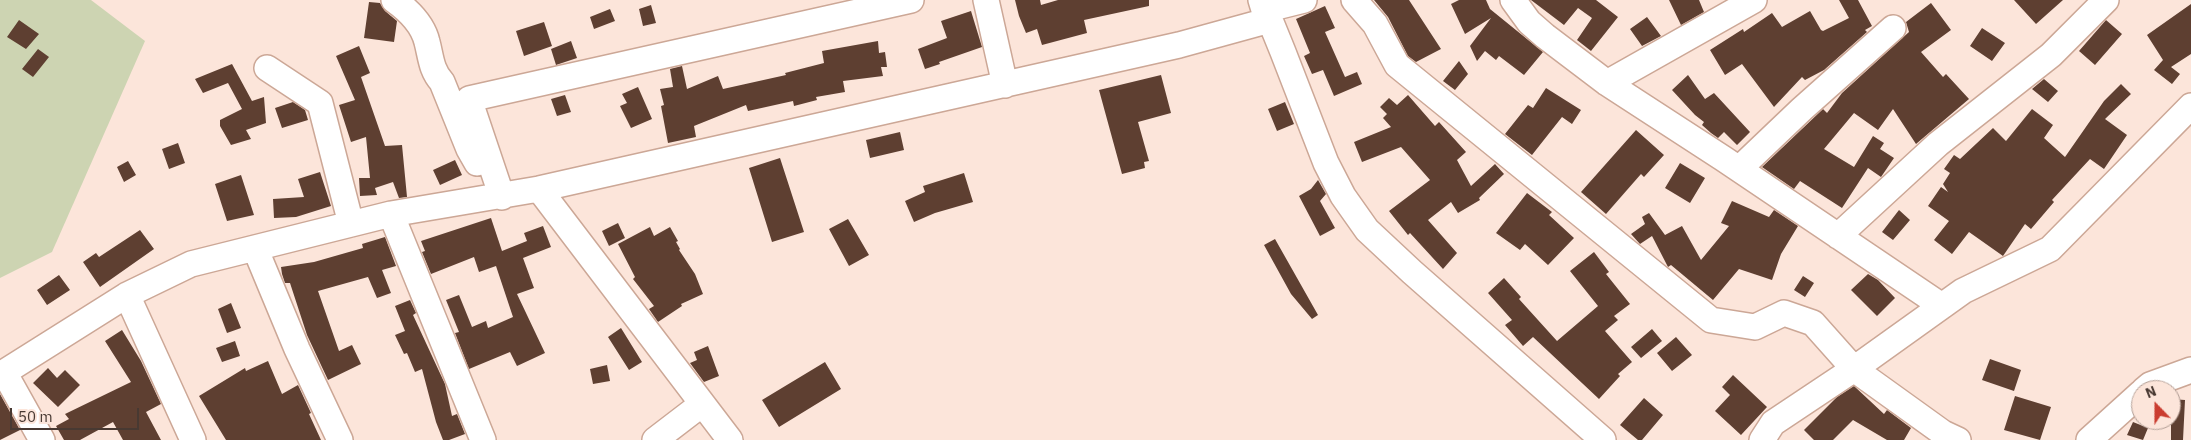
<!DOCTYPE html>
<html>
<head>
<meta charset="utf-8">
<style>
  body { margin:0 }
  #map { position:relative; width:2191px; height:440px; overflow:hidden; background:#fce5da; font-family:"IBM Plex Sans",sans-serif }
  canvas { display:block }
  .north { position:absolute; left:2131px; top:380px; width:50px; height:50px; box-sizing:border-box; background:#fce5da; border:1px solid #b4a097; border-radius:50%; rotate:338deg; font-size:14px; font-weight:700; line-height:20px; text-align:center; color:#483932 }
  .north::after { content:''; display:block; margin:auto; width:18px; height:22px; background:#ca3d30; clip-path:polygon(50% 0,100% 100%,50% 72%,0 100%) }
  .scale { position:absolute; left:10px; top:408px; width:129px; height:22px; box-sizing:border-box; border:2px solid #483932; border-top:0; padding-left:6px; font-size:15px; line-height:18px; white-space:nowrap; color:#483932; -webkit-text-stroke:4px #fce5da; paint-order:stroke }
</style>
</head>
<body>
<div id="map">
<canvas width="2191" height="440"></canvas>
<div class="north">N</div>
<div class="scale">50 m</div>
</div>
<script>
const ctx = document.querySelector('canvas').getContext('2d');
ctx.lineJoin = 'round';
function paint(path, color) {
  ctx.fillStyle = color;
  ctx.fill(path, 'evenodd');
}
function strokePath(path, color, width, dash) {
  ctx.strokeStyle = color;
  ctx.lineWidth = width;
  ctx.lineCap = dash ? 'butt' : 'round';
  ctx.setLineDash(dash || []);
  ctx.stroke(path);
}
const green = new Path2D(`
  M 0,0 L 91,0 L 145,41 L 52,252 L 0,278 Z`);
const building = new Path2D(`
  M 1015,0 L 1040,0 L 1041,5 L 1058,0 L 1149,0 L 1149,6 L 1084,20 L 1087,33 L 1042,45 L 1037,29 L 1026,33 L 1019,16 Z
  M 1374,0 L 1409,0 L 1441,49 L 1416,62 L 1408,56 L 1388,17 Z
  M 1459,0 L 1486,0 L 1490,9 L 1543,52 L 1524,75 L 1499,56 L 1496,60 L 1485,51 L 1477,61 L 1470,46 L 1491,18 L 1465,34 L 1451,4 Z
  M 1531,0 L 1596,0 L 1618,17 L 1591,51 L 1577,40 L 1592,18 L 1578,8 L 1564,25 Z
  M 1669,0 L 1699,0 L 1704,12 L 1681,25 Z
  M 1839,0 L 1858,0 L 1872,26 L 1865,30 L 1867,32 L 1824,70 L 1805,80 L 1802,77 L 1774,107 L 1742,64 L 1725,75 L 1710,50 L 1743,29 L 1744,32 L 1772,13 L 1782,27 L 1810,11 L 1821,30 L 1823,31 L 1849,18 Z
  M 2014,0 L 2063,0 L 2036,24 Z
  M 369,2 L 380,3 L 385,11 L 397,21 L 394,42 L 364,38 Z
  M 1931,3 L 1951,30 L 1921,52 L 1943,77 L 1946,74 L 1969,99 L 1916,144 L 1893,109 L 1878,130 L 1854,113 L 1824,149 L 1854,167 L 1873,136 L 1884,143 L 1880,149 L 1894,158 L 1881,177 L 1868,168 L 1842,208 L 1800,181 L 1794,189 L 1762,167 L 1823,109 L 1827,113 L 1842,93 L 1909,32 L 1906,22 Z
  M 2191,4 L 2191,54 L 2171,67 L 2180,74 L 2172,84 L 2154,70 L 2163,60 L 2147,35 Z
  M 651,5 L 656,23 L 643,26 L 639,9 Z
  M 1325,6 L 1335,28 L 1325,32 L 1345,77 L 1357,72 L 1362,84 L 1334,96 L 1323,70 L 1312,74 L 1304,56 L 1310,53 L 1296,19 Z
  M 610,9 L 615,21 L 594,29 L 590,17 Z
  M 971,11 L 982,47 L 939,62 L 940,64 L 925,69 L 918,49 L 947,38 L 941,21 Z
  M 1647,17 L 1661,36 L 1642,46 L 1630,29 Z
  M 19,20 L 39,34 L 26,49 L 7,37 Z
  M 2106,20 L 2122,34 L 2095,65 L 2079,51 Z
  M 544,22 L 552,46 L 524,56 L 516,31 Z
  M 1982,28 L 2005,43 L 1992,61 L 1970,46 Z
  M 571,41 L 577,58 L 556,65 L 551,49 Z
  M 878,41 L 879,53 L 885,52 L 887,67 L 881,67 L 883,76 L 843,81 L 845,92 L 816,97 L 817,100 L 794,106 L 793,101 L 748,111 L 746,105 L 694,126 L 696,137 L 668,143 L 661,106 L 664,105 L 660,89 L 673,87 L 670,69 L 682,66 L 687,89 L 718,76 L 723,89 L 786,75 L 785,73 L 824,63 L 822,51 Z
  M 359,46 L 370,73 L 361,77 L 385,146 L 402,145 L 407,197 L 399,198 L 393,182 L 375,188 L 377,195 L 360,196 L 359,178 L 370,178 L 366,137 L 351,142 L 339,105 L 355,100 L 336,56 Z
  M 38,49 L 49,57 L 33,77 L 22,69 Z
  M 1459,61 L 1468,74 L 1455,90 L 1443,81 Z
  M 232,64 L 252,101 L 264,97 L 266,123 L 246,130 L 251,139 L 231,145 L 220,126 L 220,120 L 242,109 L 228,83 L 203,93 L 195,79 Z
  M 1161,75 L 1171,113 L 1138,122 L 1149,161 L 1144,162 L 1145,168 L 1122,174 L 1099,90 Z
  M 1688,75 L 1705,99 L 1714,93 L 1750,132 L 1737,145 L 1724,132 L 1718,138 L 1711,133 L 1702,125 L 1704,122 L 1695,115 L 1672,90 Z
  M 2044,79 L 2058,91 L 2048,102 L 2032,89 Z
  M 2121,84 L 2131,94 L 2105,119 L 2127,135 L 2104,169 L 2090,159 L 2052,200 L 2054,202 L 2031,229 L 2025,224 L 2003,256 L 1969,232 L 1952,254 L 1934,240 L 1949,221 L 1928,206 L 1941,187 L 1948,192 L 1943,184 L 1950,173 L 1944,169 L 1954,155 L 1960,159 L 1993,128 L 2006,141 L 2032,109 L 2053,125 L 2044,138 L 2065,157 L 2104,101 Z
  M 638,87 L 652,119 L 631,128 L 620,106 L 627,103 L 622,94 Z
  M 1546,88 L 1581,110 L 1572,124 L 1562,117 L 1532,155 L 1505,134 L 1528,105 L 1533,108 Z
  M 565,95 L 571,112 L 557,116 L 551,99 Z
  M 1408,95 L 1435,126 L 1439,122 L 1466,152 L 1457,160 L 1471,186 L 1495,164 L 1504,174 L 1479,198 L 1480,200 L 1458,213 L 1451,202 L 1428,220 L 1457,253 L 1443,269 L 1410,233 L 1408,235 L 1389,211 L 1430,180 L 1401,147 L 1362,162 L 1354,142 L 1391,127 L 1383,118 L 1387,114 L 1380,107 L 1389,98 L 1397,105 Z
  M 293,102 L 305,110 L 308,120 L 282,128 L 275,108 Z
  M 1285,102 L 1294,124 L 1277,131 L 1268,109 Z
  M 1636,130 L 1664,155 L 1644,177 L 1641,174 L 1606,214 L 1581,192 Z
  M 900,132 L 904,150 L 870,158 L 866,140 Z
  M 178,143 L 185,163 L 169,169 L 162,149 Z
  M 780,158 L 804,232 L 772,242 L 749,168 Z
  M 455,160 L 462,175 L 440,185 L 433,170 Z
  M 128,161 L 136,175 L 124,182 L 117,167 Z
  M 1680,163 L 1705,178 L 1690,203 L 1665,188 Z
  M 320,172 L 331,206 L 296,217 L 274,218 L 273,199 L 304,197 L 298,179 Z
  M 964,173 L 973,202 L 935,213 L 914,222 L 905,201 L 925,192 L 923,186 Z
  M 241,175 L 254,215 L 227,221 L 215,184 Z
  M 1318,180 L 1326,194 L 1320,201 L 1335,228 L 1320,236 L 1299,196 L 1311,189 Z
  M 1527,193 L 1552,212 L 1549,215 L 1574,238 L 1548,265 L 1525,244 L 1520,250 L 1496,233 Z
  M 1732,201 L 1769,217 L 1774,210 L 1798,226 L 1781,254 L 1772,280 L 1739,269 L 1713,300 L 1671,265 L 1668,267 L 1652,236 L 1640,244 L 1631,234 L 1645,224 L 1642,217 L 1649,213 L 1665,235 L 1682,226 L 1701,260 L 1729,226 L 1721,223 Z
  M 1899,210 L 1910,220 L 1893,240 L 1882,232 Z
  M 491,218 L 502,251 L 527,241 L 524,233 L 543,226 L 551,247 L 523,258 L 534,288 L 517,294 L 545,353 L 517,366 L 510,352 L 469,369 L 455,333 L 459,332 L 446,300 L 459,295 L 472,327 L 486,321 L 488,328 L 513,317 L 496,266 L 479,272 L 474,257 L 431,274 L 422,252 L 425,251 L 421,241 Z
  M 848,219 L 869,255 L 849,266 L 829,229 Z
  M 618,223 L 625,238 L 609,246 L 602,231 Z
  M 650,227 L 654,236 L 670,227 L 678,241 L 676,242 L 680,249 L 679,250 L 695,274 L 703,294 L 681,304 L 682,306 L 658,322 L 649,309 L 654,306 L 633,279 L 635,277 L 618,244 Z
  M 140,230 L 154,249 L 100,287 L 83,262 L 96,253 L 99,257 Z
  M 385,237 L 396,266 L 382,270 L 391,293 L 377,298 L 368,277 L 318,291 L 339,351 L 352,345 L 361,364 L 328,380 L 307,335 L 290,283 L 285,283 L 282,274 L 281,267 L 314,262 L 363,248 L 362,244 Z
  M 1275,239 L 1318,315 L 1312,319 L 1291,294 L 1264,245 Z
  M 1594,252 L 1609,272 L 1606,274 L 1630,304 L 1614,316 L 1618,320 L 1605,331 L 1632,362 L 1618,374 L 1620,376 L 1599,399 L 1533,337 L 1523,346 L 1505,325 L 1512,320 L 1488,293 L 1504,278 L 1521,297 L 1519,299 L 1557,341 L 1598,306 L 1570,271 Z
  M 1868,274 L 1878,280 L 1895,298 L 1877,316 L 1851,290 Z
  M 59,275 L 70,290 L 47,305 L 37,290 Z
  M 1803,276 L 1814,283 L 1805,297 L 1794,290 Z
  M 410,300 L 416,313 L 413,315 L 445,384 L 452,416 L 457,414 L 465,434 L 449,440 L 443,440 L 436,422 L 422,369 L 415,372 L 407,353 L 404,354 L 395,335 L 405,331 L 395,306 Z
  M 231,303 L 241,328 L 227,333 L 218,309 Z
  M 621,328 L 642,362 L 629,370 L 608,337 Z
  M 1652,329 L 1662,341 L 1641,358 L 1631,347 Z
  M 122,330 L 141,361 L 161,404 L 146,412 L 161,440 L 123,440 L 113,422 L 80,440 L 64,440 L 56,426 L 69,419 L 65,414 L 131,382 L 105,341 Z
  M 1676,337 L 1692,355 L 1672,371 L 1657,353 Z
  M 235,341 L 240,356 L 222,362 L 216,348 Z
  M 708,346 L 719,376 L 704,382 L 690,363 L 697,360 L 694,352 Z
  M 1990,359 L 2021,370 L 2014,391 L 1982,380 Z
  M 268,361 L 282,394 L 298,385 L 311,413 L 309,414 L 321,440 L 226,440 L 199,396 L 245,368 L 246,371 Z
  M 825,362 L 841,389 L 779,427 L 762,400 Z
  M 607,365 L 610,381 L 593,384 L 590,369 Z
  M 48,368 L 57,378 L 65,370 L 80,385 L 58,407 L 33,383 Z
  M 1733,375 L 1767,407 L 1741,435 L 1715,411 L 1730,395 L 1722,387 Z
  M 1854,386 L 1884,414 L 1887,410 L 1911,428 L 1904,440 L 1887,440 L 1853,420 L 1833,440 L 1814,440 L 1804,430 L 1837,397 Z
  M 0,394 L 20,430 L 0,440 Z
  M 2015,396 L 2051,407 L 2040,440 L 2004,430 Z
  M 1644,398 L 1663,415 L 1642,440 L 1638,440 L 1620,425 Z
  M 2171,399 L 2185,400 L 2183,440 L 2171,440 Z
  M 2133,422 L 2148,428 L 2143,440 L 2127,435 Z`);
const minor = new Path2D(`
  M 394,0 C 408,10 423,25 427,42 C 431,57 431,70 442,82 L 469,149 L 477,163
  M 986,0 L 1005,85
  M 1261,0 L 1264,10 L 1270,20 L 1283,52 L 1326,163 L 1343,196 L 1367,230 L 1412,272 L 1603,440
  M 1354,0 L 1375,24 L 1397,65 L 1711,320 L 1755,327 L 1784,313 L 1813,323 L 1854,369 L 1943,433 L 1958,440
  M 1513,0 L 1529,22 L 1545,36 L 1607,83 L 1724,159 L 1942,306
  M 1264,10 L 1304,0
  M 267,68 L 320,103 L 351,224
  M 1607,83 L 1754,0
  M 1739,169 L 1802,109 L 1893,28
  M 539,189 L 730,440
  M 502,197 L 469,99 L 911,0
  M 391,214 L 483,440
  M 1838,236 L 1938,144 L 2051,55 L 2106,0
  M 255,248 L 297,349 L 340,440
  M 127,295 L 193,440
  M 4,372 L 42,440
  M 0,375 L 127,295 L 191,264 L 391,214 L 539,189 L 1179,45 L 1270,20
  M 2144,390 L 2150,385 L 2191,370
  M 655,440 L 702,404
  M 1762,440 L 1773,423 L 1854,369 L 1963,291 L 2050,249 L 2191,106
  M 2089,440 L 2141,393`);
paint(green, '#cdd4b2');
paint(building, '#5e3f31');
strokePath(minor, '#cca796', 28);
strokePath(minor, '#fff', 25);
</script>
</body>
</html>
